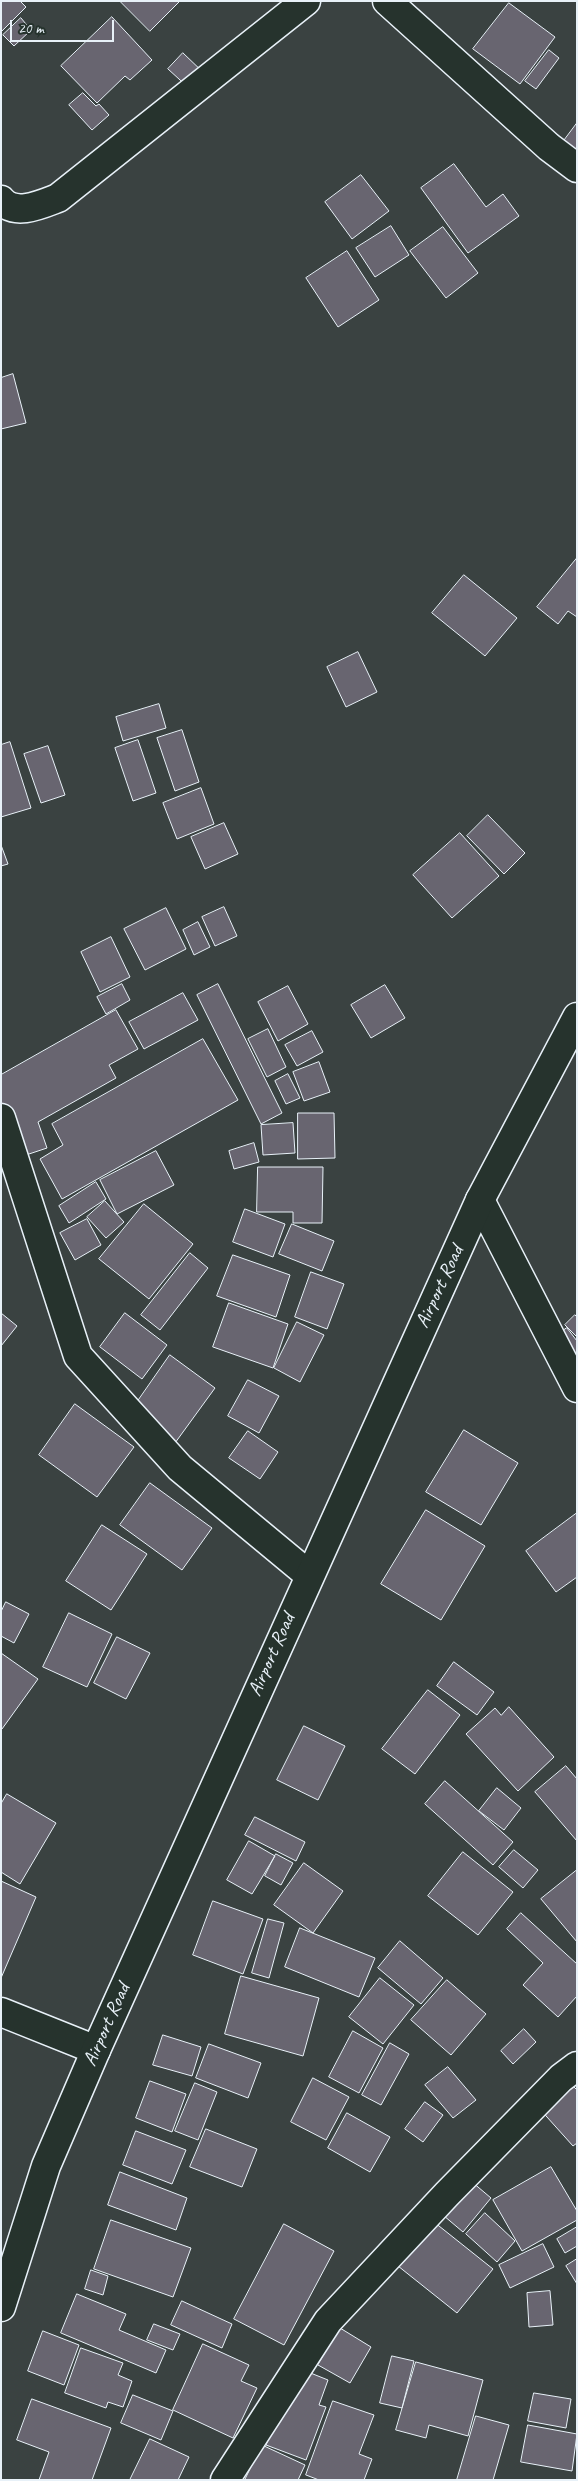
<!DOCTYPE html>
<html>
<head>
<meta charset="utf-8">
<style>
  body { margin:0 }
  #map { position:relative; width:578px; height:2481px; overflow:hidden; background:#3a4241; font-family:Caveat,sans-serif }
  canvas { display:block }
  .frame { position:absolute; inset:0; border:2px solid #e8f1f8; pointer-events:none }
  .scale { position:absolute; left:10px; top:20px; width:104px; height:22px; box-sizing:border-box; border:2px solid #e8f1f8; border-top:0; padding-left:6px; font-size:15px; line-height:18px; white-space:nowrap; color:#e8f1f8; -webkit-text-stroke:4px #26332d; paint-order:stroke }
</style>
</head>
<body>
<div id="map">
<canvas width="578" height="2481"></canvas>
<div class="frame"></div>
<div class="scale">20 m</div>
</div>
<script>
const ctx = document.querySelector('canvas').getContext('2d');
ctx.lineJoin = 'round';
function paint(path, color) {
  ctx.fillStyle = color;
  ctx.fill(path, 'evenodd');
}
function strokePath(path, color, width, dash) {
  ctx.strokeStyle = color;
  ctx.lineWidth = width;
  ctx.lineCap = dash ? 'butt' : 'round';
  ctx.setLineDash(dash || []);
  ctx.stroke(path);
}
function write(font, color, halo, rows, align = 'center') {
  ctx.font = font + ' Caveat,sans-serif';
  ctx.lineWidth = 4;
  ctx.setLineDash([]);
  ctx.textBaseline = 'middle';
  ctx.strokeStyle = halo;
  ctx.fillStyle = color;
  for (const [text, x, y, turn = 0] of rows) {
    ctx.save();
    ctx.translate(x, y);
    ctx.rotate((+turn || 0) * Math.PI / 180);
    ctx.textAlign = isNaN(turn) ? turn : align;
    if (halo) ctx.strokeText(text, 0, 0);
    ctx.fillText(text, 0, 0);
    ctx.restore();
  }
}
const building = new Path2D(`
  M 1,1 L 20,1 L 26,7 L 1,32 Z
  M 120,1 L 180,1 L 150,31 Z
  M 509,3 L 555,37 L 520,84 L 473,49 Z
  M 112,17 L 152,60 L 130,80 L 125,76 L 97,103 L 61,66 Z
  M 21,18 L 31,30 L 14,46 L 3,35 Z
  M 549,50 L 559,58 L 536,89 L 525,81 Z
  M 183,53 L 206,75 L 191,90 L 168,69 Z
  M 83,93 L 96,106 L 99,104 L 109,115 L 92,130 L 69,105 Z
  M 577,123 L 577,151 L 563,142 Z
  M 454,164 L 486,207 L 503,194 L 519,216 L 468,253 L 421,188 Z
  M 361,175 L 389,211 L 352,239 L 325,202 Z
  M 391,226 L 409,255 L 375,277 L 356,248 Z
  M 443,227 L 478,273 L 446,298 L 410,251 Z
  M 347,251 L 379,300 L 338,327 L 306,278 Z
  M 13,374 L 26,423 L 1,429 L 1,378 Z
  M 577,558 L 577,617 L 568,611 L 558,624 L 537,607 Z
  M 464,575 L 517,618 L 485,656 L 432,613 Z
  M 358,652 L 377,692 L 346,707 L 327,667 Z
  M 159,704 L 166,728 L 123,741 L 116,717 Z
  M 182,730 L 199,782 L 175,791 L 157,738 Z
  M 138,740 L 156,793 L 133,801 L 115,748 Z
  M 10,742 L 31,808 L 1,817 L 1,745 Z
  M 48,746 L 65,795 L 41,803 L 24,754 Z
  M 201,788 L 214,824 L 177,839 L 163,803 Z
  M 488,815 L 525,853 L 504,874 L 467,836 Z
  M 224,823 L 238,854 L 205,869 L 191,837 Z
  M 460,833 L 499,876 L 452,918 L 413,875 Z
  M 1,845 L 8,864 L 1,866 Z
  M 224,907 L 237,936 L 215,946 L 202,917 Z
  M 166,908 L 186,949 L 145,970 L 124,929 Z
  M 198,922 L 210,947 L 194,955 L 183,930 Z
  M 111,937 L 130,977 L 100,992 L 81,952 Z
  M 122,984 L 130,1000 L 106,1014 L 97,997 Z
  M 218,984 L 282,1113 L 261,1124 L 197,995 Z
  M 385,985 L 405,1018 L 371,1038 L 351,1005 Z
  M 288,986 L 308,1024 L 278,1041 L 258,1002 Z
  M 183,993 L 198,1020 L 144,1049 L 129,1022 Z
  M 116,1010 L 138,1049 L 109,1065 L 116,1078 L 38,1122 L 47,1148 L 20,1157 L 1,1107 L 1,1075 Z
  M 268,1029 L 286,1067 L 267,1077 L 248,1039 Z
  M 312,1031 L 323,1052 L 297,1066 L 285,1045 Z
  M 203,1039 L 238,1100 L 62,1199 L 40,1159 L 63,1145 L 52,1124 Z
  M 319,1062 L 330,1092 L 304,1101 L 293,1072 Z
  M 288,1074 L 300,1098 L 286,1104 L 275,1081 Z
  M 298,1113 L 334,1113 L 335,1158 L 298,1159 Z
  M 293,1123 L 295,1153 L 263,1155 L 261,1125 Z
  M 254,1143 L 259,1162 L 234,1169 L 229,1151 Z
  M 156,1151 L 174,1185 L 117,1214 L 100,1180 Z
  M 258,1167 L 323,1167 L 322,1223 L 293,1223 L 293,1212 L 257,1212 Z
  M 96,1182 L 106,1199 L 69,1223 L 59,1206 Z
  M 105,1201 L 124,1222 L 106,1238 L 87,1217 Z
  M 144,1204 L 193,1244 L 149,1299 L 99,1259 Z
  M 245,1209 L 285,1224 L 273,1257 L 233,1242 Z
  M 87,1219 L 101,1245 L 75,1260 L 60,1233 Z
  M 292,1224 L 334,1241 L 322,1271 L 279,1254 Z
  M 190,1253 L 208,1268 L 160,1330 L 141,1315 Z
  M 233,1255 L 290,1275 L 276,1317 L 217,1296 Z
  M 311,1272 L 344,1284 L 327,1329 L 295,1317 Z
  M 229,1303 L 288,1324 L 273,1368 L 213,1347 Z
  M 1,1313 L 17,1326 L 1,1346 Z
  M 125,1313 L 167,1345 L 142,1379 L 100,1347 Z
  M 575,1315 L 577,1317 L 577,1337 L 565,1325 Z
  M 297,1322 L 324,1335 L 300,1382 L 274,1368 Z
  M 567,1328 L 577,1341 L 577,1374 L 551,1339 Z
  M 170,1355 L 215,1388 L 175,1443 L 131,1411 Z
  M 248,1380 L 279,1396 L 259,1433 L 228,1416 Z
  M 75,1404 L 134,1447 L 97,1497 L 39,1455 Z
  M 464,1430 L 518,1463 L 481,1525 L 426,1492 Z
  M 248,1431 L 278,1452 L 260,1479 L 229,1458 Z
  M 150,1483 L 212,1528 L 182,1570 L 120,1525 Z
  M 426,1510 L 485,1546 L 441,1620 L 381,1584 Z
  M 577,1513 L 577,1577 L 556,1592 L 526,1551 Z
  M 102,1525 L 147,1554 L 111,1610 L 66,1581 Z
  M 6,1602 L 29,1614 L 14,1643 L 1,1636 L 1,1612 Z
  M 69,1613 L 112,1634 L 87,1687 L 43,1667 Z
  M 117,1637 L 150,1653 L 126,1699 L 94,1683 Z
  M 1,1653 L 38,1679 L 2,1729 L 1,1728 Z
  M 454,1662 L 494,1692 L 477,1715 L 437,1686 Z
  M 428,1690 L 460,1715 L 415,1774 L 382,1749 Z
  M 509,1707 L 554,1757 L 518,1791 L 466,1734 L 495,1708 L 501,1715 Z
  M 304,1726 L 345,1746 L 318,1800 L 277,1780 Z
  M 566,1766 L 577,1779 L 577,1841 L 535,1792 Z
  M 445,1781 L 513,1842 L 493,1865 L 425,1804 Z
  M 497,1788 L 521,1808 L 504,1830 L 479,1811 Z
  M 7,1794 L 56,1823 L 20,1884 L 1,1872 L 1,1804 Z
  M 255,1817 L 305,1842 L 296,1861 L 245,1835 Z
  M 249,1841 L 275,1856 L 252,1894 L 227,1880 Z
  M 514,1850 L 538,1870 L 523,1888 L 499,1867 Z
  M 463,1852 L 513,1892 L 478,1935 L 428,1896 Z
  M 276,1854 L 293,1863 L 281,1885 L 265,1876 Z
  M 304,1863 L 343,1891 L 313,1933 L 274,1905 Z
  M 577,1870 L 577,1942 L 541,1899 Z
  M 1,1881 L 36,1897 L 1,1978 Z
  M 213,1901 L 263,1919 L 243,1974 L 193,1955 Z
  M 521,1913 L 577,1964 L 577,1996 L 558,2017 L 523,1985 L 543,1963 L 507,1929 Z
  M 268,1919 L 284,1923 L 269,1978 L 252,1973 Z
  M 300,1928 L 375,1958 L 359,1997 L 285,1967 Z
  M 400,1941 L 443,1978 L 421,2004 L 378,1968 Z
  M 241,1976 L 319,1998 L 303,2056 L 225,2034 Z
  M 380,1978 L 414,2005 L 383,2044 L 349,2017 Z
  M 447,1980 L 486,2014 L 451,2055 L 411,2020 Z
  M 524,2029 L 536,2042 L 513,2064 L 501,2051 Z
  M 353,2031 L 383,2048 L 359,2093 L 329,2077 Z
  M 163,2035 L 201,2047 L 192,2076 L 153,2065 Z
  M 390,2043 L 409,2054 L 381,2105 L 362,2095 Z
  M 209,2044 L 261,2063 L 248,2098 L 196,2078 Z
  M 448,2067 L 476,2100 L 453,2118 L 425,2085 Z
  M 313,2078 L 349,2097 L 326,2140 L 291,2122 Z
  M 150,2081 L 186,2094 L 172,2132 L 136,2118 Z
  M 568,2081 L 577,2090 L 577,2143 L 573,2146 L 538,2107 Z
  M 195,2083 L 217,2092 L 198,2140 L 175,2131 Z
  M 425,2102 L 443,2115 L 423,2142 L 405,2129 Z
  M 347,2113 L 390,2137 L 370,2172 L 328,2148 Z
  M 206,2129 L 257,2149 L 242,2187 L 190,2167 Z
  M 136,2131 L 186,2150 L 172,2184 L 123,2165 Z
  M 551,2167 L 577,2211 L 577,2220 L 522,2251 L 493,2200 Z
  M 120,2172 L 187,2198 L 176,2230 L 108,2205 Z
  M 465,2176 L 491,2198 L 463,2232 L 437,2210 Z
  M 485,2213 L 515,2241 L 497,2262 L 466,2234 Z
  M 111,2220 L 191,2248 L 173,2297 L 94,2269 Z
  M 434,2222 L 493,2269 L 457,2313 L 398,2266 Z
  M 284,2224 L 334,2251 L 284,2345 L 234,2319 Z
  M 577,2227 L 577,2246 L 565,2253 L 557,2239 Z
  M 543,2244 L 554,2267 L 510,2288 L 499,2265 Z
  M 577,2259 L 577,2284 L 566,2266 Z
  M 91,2270 L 108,2276 L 103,2295 L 85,2289 Z
  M 550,2291 L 553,2325 L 529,2327 L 527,2293 Z
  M 77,2294 L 126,2314 L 119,2330 L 166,2350 L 156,2373 L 61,2333 Z
  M 182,2301 L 232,2324 L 222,2348 L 171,2325 Z
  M 154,2324 L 180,2334 L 173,2350 L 147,2340 Z
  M 340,2328 L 371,2347 L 350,2383 L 318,2365 Z
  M 43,2331 L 79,2345 L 64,2385 L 28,2371 Z
  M 203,2344 L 249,2365 L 241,2381 L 257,2388 L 233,2438 L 173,2410 Z
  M 81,2348 L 123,2363 L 118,2375 L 132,2381 L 123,2407 L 108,2402 L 106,2408 L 65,2393 Z
  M 392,2356 L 414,2361 L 402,2408 L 380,2403 Z
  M 416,2362 L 483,2380 L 468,2436 L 429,2425 L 426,2438 L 396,2430 Z
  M 303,2370 L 328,2380 L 319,2405 L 326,2407 L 306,2460 L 266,2445 L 286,2393 Z
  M 534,2393 L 571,2399 L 566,2428 L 528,2421 Z
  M 133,2395 L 173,2411 L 161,2440 L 121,2423 Z
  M 32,2399 L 111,2428 L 92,2480 L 39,2480 L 49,2452 L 17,2440 Z
  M 333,2401 L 374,2415 L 359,2454 L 372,2459 L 364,2480 L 319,2480 L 306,2475 Z
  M 476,2416 L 509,2425 L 493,2480 L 457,2480 Z
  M 528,2425 L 577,2434 L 572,2471 L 521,2462 Z
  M 150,2439 L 189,2457 L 178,2480 L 130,2480 Z
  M 262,2445 L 305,2465 L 298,2480 L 245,2480 Z`);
const minor = new Path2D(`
  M 387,1 L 549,147 L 577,168
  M 1,200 C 15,217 42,204 58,198 L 306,1
  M 1,1118 L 78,1356 L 180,1468 L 309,1575
  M 480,1200 L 577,1388
  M 1,2012 L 96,2050
  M 225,2480 L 328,2321 L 447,2194 L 561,2078 L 577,2066`);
const major = new Path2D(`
  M 1,2307 L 46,2166 L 96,2050 L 480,1200 L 577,1017`);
const streetNames = [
  ["Airport Road",440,1287,-65],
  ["Airport Road",272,1655,-66],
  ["Airport Road",107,2025,-66]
];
paint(building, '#686570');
strokePath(building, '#e8f1f8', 1);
strokePath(minor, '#e8f1f8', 31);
strokePath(major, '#e8f1f8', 31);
strokePath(minor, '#26332d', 28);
strokePath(major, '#26332d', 28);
write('20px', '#e8f1f8', '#26332d', streetNames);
</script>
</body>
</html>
